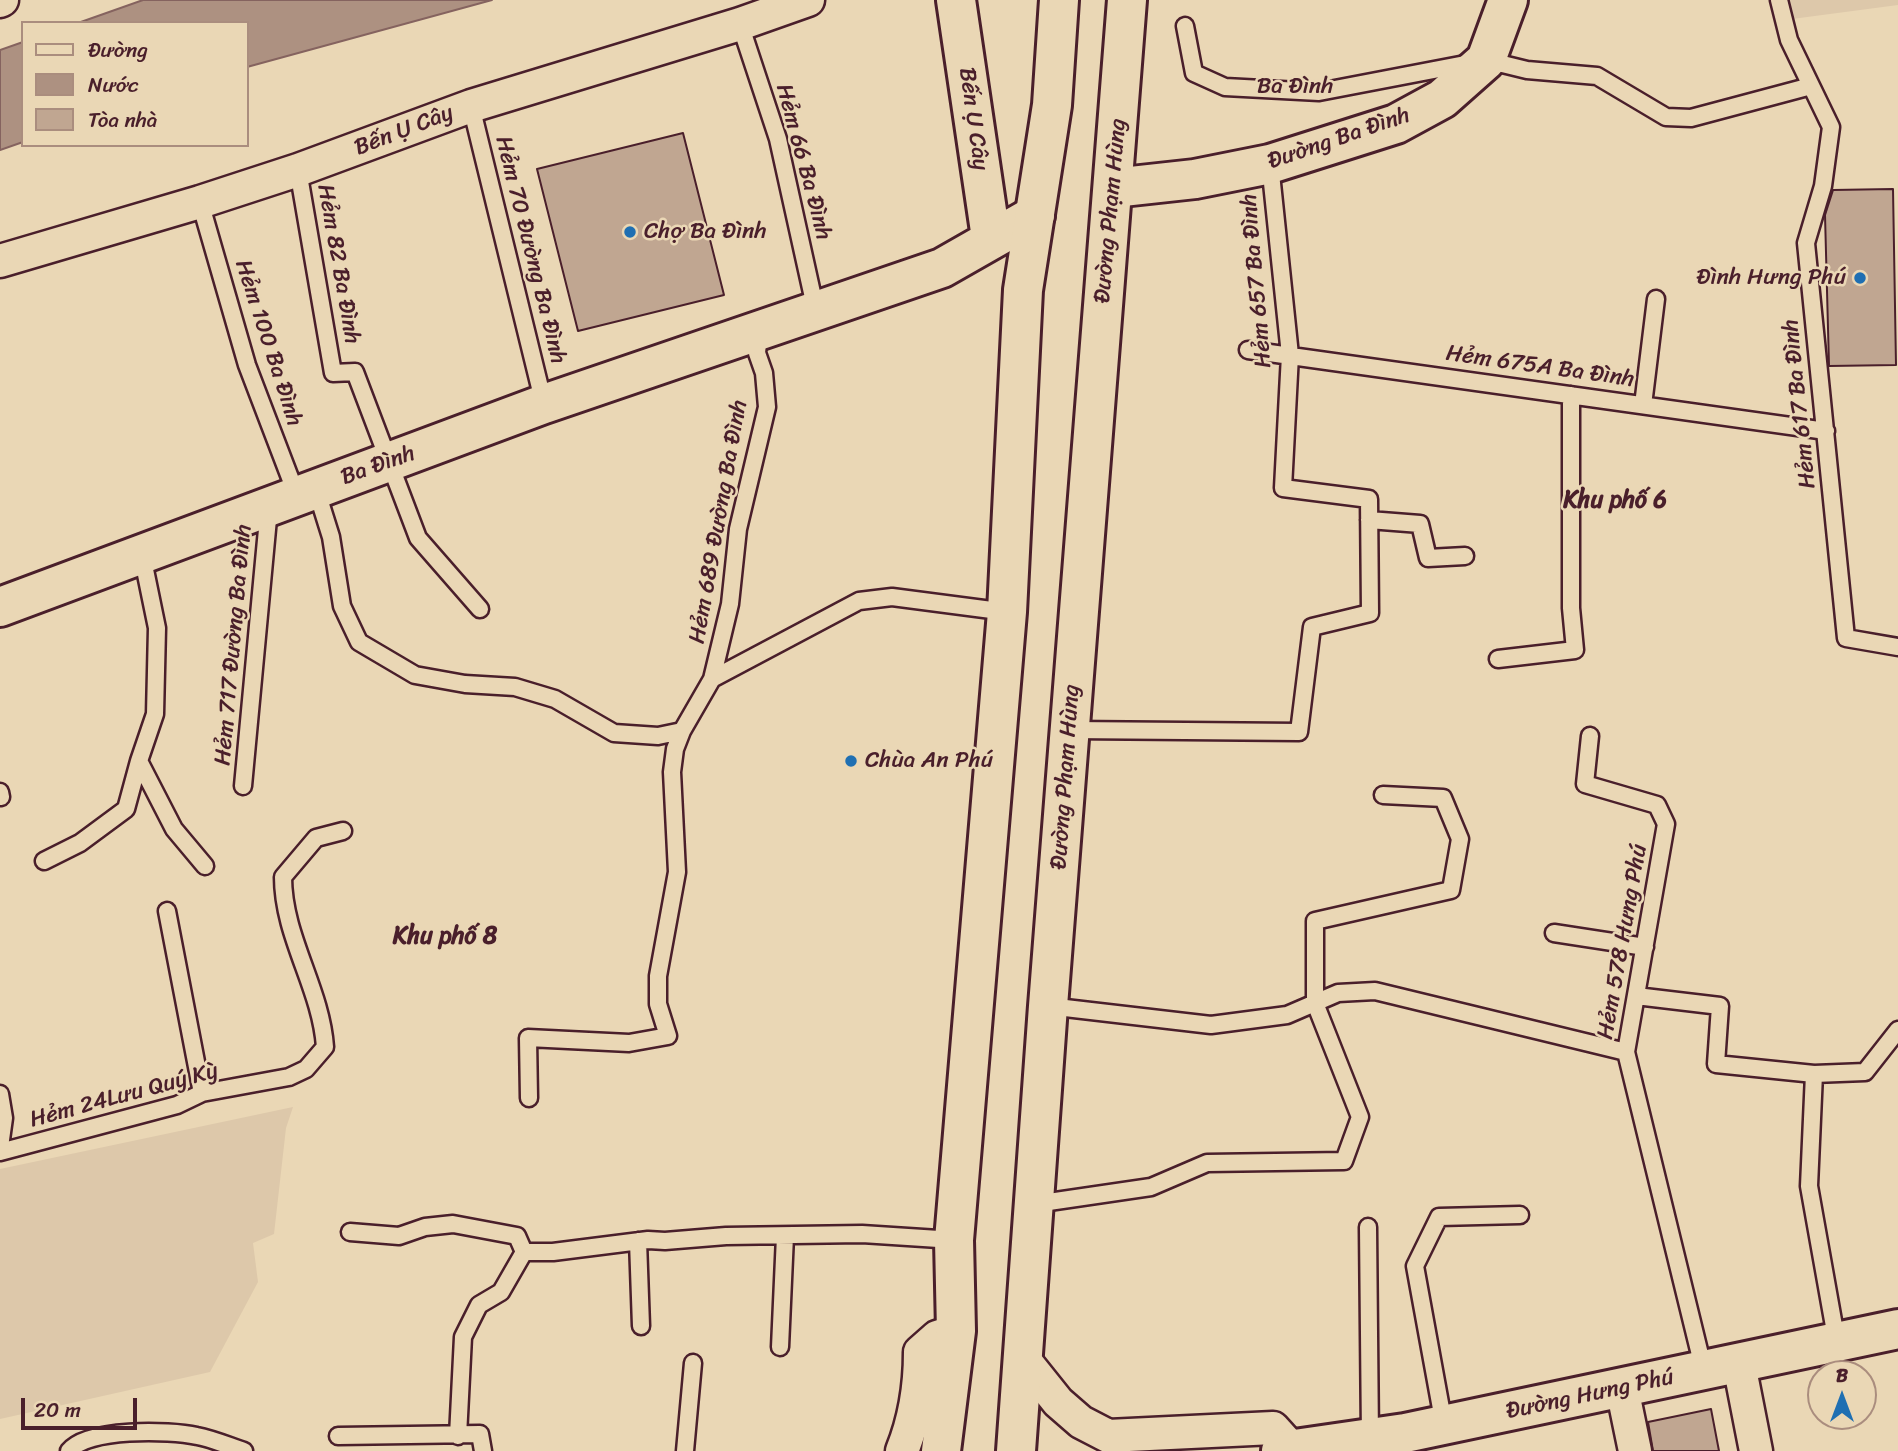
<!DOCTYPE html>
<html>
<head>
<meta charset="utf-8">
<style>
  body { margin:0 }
  #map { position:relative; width:1898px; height:1451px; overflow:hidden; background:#ead7b5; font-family:Sriracha,sans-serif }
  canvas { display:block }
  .legend { position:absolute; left:21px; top:21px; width:228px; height:126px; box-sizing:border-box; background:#ead7b5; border:2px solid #aa8d7e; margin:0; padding:9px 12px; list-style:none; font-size:21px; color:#4a1f2b }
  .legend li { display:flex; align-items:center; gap:14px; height:35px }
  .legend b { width:35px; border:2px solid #aa8d7e }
  .north { position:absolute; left:1807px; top:1360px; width:70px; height:70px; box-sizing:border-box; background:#ead7b5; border:2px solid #aa8d7e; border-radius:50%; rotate:0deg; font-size:19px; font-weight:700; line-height:28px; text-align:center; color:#4a1f2b }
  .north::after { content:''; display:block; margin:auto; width:24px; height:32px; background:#1f6fb2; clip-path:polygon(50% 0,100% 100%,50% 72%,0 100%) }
  .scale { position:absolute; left:21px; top:1398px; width:116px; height:32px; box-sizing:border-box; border:4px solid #4a1f2b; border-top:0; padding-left:9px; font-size:21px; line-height:24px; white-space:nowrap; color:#4a1f2b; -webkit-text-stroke:5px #ead7b5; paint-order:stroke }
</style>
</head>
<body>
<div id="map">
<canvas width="1898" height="1451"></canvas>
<ul class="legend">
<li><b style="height:9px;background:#ead7b5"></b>Đường</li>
<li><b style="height:19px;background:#ad9181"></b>Nước</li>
<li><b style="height:19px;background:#c0a691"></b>Tòa nhà</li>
</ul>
<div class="north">B</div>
<div class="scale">20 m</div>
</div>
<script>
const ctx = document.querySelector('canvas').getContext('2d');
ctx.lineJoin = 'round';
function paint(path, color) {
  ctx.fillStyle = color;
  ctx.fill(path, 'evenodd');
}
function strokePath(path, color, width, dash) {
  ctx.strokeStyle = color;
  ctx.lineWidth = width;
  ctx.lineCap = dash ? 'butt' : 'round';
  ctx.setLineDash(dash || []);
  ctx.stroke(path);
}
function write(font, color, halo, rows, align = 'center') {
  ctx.font = font + ' Sriracha,sans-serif';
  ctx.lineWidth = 5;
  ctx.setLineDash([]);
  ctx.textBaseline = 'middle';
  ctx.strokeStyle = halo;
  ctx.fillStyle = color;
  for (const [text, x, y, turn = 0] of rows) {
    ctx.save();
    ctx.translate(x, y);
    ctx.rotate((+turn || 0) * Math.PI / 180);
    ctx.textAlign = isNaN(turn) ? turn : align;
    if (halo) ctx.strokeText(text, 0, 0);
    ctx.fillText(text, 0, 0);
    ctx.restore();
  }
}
const built = new Path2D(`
  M 1788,0 L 1898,0 L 1898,5 L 1792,19 Z
  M 293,1107 L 286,1128 L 274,1234 L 253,1243 L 258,1282 L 210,1372 L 0,1419 L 0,1169 Z`);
const water = new Path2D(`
  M 143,0 L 492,0 L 247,67 L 247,23 L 78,23 Z
  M 23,42 L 23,142 L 0,150 L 0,50 Z`);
const building = new Path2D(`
  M 683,133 L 724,295 L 578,331 L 537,169 Z
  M 1893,189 L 1896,365 L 1829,366 L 1825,215 L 1833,190 Z
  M 1711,1409 L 1719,1451 L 1653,1451 L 1648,1422 Z`);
const lane = new Path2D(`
  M 1779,0 L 1789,40 L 1831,127 L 1823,186 L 1806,243 L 1846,638 L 1898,647
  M 740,24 L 778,139 L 816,311
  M 1185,26 L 1194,73 L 1225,87 L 1319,92 L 1486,60 L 1527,70 L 1597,76 L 1666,117 L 1691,118 L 1811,86
  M 471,106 L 544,404
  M 298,170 L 333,373 L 355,372 L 418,538 L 480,609
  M 200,202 L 247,365 L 297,496
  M 1248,350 L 1826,431
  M 1643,405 L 1656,299
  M 316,489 L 331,537 L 342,606 L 359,642 L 415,675 L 465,684 L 515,687 L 555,699 L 614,733 L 658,736 L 682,731
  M 1369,520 L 1420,524 L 1428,558 L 1465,556
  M 142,555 L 157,628 L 155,714 L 139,761 L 174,829 L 205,866
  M 1498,659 L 1575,650 L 1571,608 L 1571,395
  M 712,679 L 730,604 L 738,529 L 767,407 L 764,373 L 757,353 L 759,332
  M 1071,730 L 1299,732 L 1312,627 L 1370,613 L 1369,499 L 1283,488 L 1290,355 L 1270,164
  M 1590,736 L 1585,784 L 1657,805 L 1666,824 L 1626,1052 L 1704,1371
  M 243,786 L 269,508
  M 0,792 L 1,797
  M 44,861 L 80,843 L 126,809 L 139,761
  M 167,911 L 202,1093
  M 1554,933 L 1645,947
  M 1636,996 L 1720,1006 L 1716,1064 L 1814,1074 L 1809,1186 L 1837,1343
  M 1048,1006 L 1211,1025 L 1287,1015 L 1338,993 L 1375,991 L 1626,1052
  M 1814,1074 L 1865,1072 L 1898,1030
  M 0,1094 L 4,1118 L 0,1147
  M 529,1098 L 528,1038 L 629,1043 L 668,1036 L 658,1004 L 658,976 L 677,872 L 672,772 L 675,749 L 682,731 L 712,679 L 859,601 L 892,597 L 1007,612
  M 0,1152 L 177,1105 L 202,1093 L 289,1077 L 306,1069 L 325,1047 C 321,988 283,937 283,877 L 316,838 L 343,831
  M 1035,1204 L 1151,1187 L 1207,1163 L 1344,1161 L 1360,1117 L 1315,1003 L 1315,921 L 1451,890 L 1460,839 L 1443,798 L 1383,795
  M 1368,1227 L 1370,1439
  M 350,1232 L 399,1236 L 425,1227 L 453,1224 L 517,1236 L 524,1252
  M 638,1241 L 641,1326
  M 780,1347 L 785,1236
  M 1444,1425 L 1415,1266 L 1439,1217 L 1520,1215
  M 338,1436 L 480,1434 L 483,1451
  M 458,1436 L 463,1337 L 479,1305 L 501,1292 L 524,1252 L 553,1252 L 648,1240 L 665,1241 L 726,1236 L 862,1234 L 954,1240
  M 69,1451 C 87,1428 169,1430 197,1436 C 213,1439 229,1446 244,1451
  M 685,1451 L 693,1363`);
const street = new Path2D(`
  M 0,1 L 2,0
  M 0,261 L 200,202 L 298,170 L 471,106 L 740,24 L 808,0
  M 1022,1357 L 1058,1402 L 1081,1422 L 1108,1436 L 1273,1428 L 1292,1449
  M 1739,1364 L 1756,1451
  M 1622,1388 L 1635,1451
  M 902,1451 C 915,1419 920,1386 920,1352 L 937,1337 L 956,1331`);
const secondary = new Path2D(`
  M 956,0 L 991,238
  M 1113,188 L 1195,179 L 1270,164 L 1396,124 L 1442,99 L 1486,60 L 1508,0
  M 0,607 L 544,404 L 942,268 L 1035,215
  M 1281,1451 L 1405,1433 L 1898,1329`);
const primary = new Path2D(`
  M 941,1451 L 956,1331 L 954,1240 L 1007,612 L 1023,290 L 1052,105 L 1059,0
  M 1016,1451 L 1048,1006 L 1127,0`);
const markers = [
  [630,232,7,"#1f6fb2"],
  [1860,278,7,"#1f6fb2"],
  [851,761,7,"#1f6fb2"]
];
const streetNames = [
  ["Ba Đình",1295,87],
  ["Bến Ụ Cây",973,119,82],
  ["Bến Ụ Cây",404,131,-21],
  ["Đường Ba Đình",1339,139,-19],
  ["Hẻm 66 Ba Đình",803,162,75],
  ["Đường Phạm Hùng",1111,211,-85],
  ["Hẻm 70 Đường Ba Đình",530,250,76],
  ["Hẻm 82 Ba Đình",338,264,80],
  ["Hẻm 657 Ba Đình",1257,281,-95],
  ["Hẻm 100 Ba Đình",268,343,72],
  ["Hẻm 675A Ba Đình",1540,367,8],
  ["Hẻm 617 Ba Đình",1800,404,-96],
  ["Ba Đình",378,466,-20],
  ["Hẻm 689 Đường Ba Đình",719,522,-80],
  ["Hẻm 717 Đường Ba Đình",234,645,-85],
  ["Đường Phạm Hùng",1066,777,-86],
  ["Hẻm 578 Hưng Phú",1623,942,-80],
  ["Hẻm 24Lưu Quý Kỳ",124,1096,-15],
  ["Đường Hưng Phú",1590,1395,-12]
];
const poiNames = [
  ["Chợ Ba Đình",644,232],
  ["Đình Hưng Phú",1846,278,"right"],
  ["Chùa An Phú",865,761]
];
const neighbourhoodNames = [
  ["Khu phố 6",1615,501],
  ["Khu phố 8",445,937]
];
paint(built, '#ddc8aa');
paint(water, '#ad9181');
strokePath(water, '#85635f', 2);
paint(building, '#c0a691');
strokePath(building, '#4a1f2b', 2);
strokePath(lane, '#4a1f2b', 21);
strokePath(street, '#4a1f2b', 37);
strokePath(secondary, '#4a1f2b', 44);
strokePath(primary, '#4a1f2b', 44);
strokePath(lane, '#ead7b5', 16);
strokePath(street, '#ead7b5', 32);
strokePath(secondary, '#ead7b5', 38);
strokePath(primary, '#ead7b5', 38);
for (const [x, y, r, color] of markers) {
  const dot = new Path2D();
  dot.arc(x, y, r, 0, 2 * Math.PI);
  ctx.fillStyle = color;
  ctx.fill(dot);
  strokePath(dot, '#ead7b5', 2.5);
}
write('23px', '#4a1f2b', '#ead7b5', streetNames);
write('23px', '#4a1f2b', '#ead7b5', poiNames, 'left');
write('bold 24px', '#4a1f2b', '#ead7b5', neighbourhoodNames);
</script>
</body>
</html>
